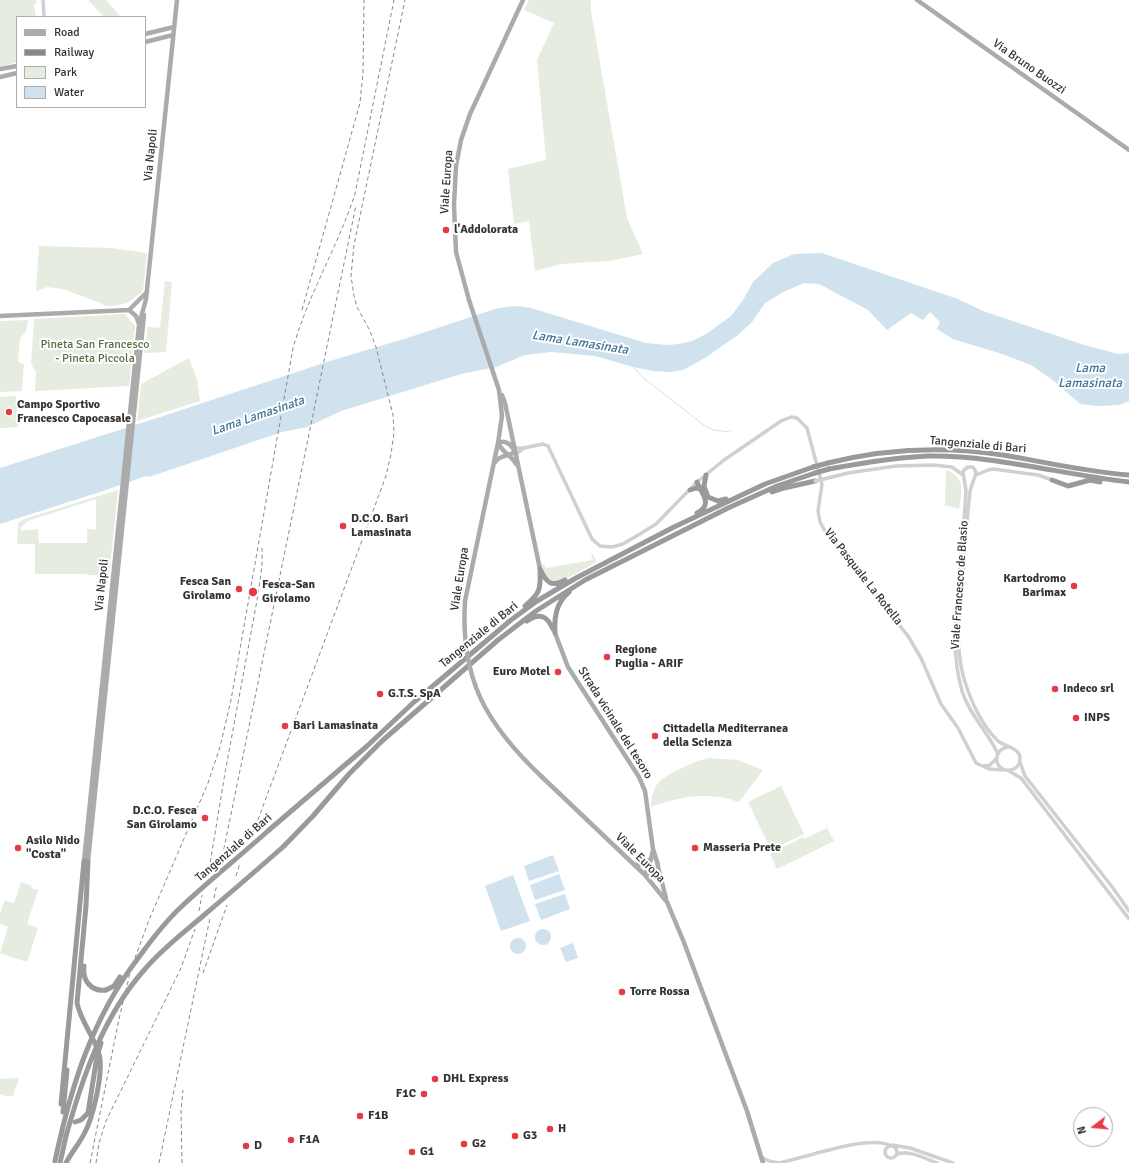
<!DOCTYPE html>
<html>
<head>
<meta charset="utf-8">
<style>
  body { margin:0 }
  #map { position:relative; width:1129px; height:1163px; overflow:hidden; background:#fff; font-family:Signika,sans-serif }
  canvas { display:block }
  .legend { position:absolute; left:16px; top:16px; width:130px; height:92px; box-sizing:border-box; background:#fff; border:1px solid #adadad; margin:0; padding:5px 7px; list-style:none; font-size:12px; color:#333 }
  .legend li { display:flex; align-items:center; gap:8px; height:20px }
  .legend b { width:20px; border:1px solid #adadad }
  .north { position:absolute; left:1073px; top:1107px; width:40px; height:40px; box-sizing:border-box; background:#fff; border:1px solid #adadad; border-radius:50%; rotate:254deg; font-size:11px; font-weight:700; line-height:16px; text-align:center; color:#333 }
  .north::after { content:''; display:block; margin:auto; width:14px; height:18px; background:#e63946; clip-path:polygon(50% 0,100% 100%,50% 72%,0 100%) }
</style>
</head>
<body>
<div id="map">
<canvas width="1129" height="1163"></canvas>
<ul class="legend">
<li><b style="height:5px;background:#ababab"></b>Road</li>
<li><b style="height:5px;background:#888"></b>Railway</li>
<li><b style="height:11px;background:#e6ecdf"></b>Park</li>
<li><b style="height:11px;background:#cfe2ee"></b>Water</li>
</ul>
<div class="north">N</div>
</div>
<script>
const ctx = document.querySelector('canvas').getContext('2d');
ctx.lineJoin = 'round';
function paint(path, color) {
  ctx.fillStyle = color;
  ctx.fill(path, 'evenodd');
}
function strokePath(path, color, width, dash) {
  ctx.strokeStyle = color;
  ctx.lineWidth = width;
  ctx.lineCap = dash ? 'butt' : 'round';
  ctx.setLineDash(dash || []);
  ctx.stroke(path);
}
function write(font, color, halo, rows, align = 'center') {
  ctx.font = font + ' Signika,sans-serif';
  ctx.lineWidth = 4;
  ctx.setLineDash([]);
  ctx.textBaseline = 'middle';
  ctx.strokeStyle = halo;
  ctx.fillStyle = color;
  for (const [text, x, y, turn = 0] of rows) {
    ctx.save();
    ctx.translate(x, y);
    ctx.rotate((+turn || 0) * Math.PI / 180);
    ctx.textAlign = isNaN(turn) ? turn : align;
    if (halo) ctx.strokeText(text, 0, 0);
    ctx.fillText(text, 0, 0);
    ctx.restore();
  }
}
const green = new Path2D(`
  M 0,0 L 36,0 L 37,3 L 34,4 L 36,17 L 17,17 L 17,62 L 0,67 Z
  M 88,0 L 106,0 L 121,17 L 104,17 Z
  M 529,0 L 591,0 L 591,11 L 627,218 L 643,254 L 609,261 L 561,264 L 535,271 L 529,221 L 514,224 L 508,169 L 546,160 L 537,60 L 554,23 L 524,10 Z
  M 39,246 L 111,248 L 147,253 L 143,291 C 127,305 124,305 104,306 L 103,304 L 63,289 L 46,287 L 45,288 L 36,291 Z
  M 165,281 L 172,282 L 166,352 L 144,353 L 148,327 L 160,328 Z
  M 125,314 L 135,326 L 129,386 L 35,391 L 36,372 L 31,364 L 34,319 Z
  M 28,320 L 26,332 L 20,338 L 18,362 L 24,364 L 22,391 L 0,392 L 0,321 Z
  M 189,358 L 197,379 L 200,401 L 137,421 L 141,384 Z
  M 16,396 L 18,427 L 0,428 L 0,397 Z
  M 946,470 C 966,478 962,491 959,509 L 945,505 Z
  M 118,490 L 109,576 L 88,575 L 87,574 L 35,574 L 35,544 L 17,544 L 18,523 L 24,519 ZM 96,499 L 96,530 L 87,529 L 87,543 L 39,543 L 38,529 L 20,531 L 22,526 L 28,521 Z
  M 592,553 L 597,562 L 560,582 L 549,581 L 543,572 L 542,565 L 544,564 L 546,568 L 593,560 L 591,554 Z
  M 709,758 L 738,760 L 763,770 L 739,802 C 732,800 725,797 718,797 C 695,794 673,799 651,807 C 651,799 653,790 658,783 C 666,774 697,760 709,758 Z
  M 781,786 L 804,834 L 771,850 L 748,802 Z
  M 827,828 L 834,841 L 777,869 L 770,854 L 803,837 L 804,839 Z
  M 21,882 L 32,886 L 31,888 L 38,890 L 27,924 L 38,928 L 27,962 L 0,953 L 8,927 L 0,924 L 0,913 L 5,900 L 14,903 Z
  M 19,1078 L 13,1096 L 6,1096 L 0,1094 L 0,1079 Z`);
const water = new Path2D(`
  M 822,253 L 958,299 L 983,311 L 1081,344 L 1118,354 L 1129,353 L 1129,401 L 1119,405 L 1098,406 L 1080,404 L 1054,381 L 1031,365 L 1002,354 L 953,339 L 937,329 L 940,322 L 930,312 L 923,320 L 911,313 L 887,330 L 868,310 L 819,284 L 804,283 L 783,292 L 765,303 L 752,322 L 738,335 L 705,358 L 683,370 L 670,372 L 653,371 L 633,367 L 595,356 L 574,354 L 551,352 L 525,355 L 496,367 L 461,374 L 341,411 L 307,427 L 282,432 L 149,477 L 146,476 L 100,492 L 0,524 L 0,468 L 154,419 L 333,360 L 404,339 L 495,309 C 508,306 518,305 531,308 L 646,343 L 667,345 L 679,344 L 692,341 L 706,334 L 731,316 L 743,300 L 753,282 L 773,263 L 794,254 Z
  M 553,855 L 559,871 L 529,881 L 524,866 Z
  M 559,874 L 565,890 L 535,900 L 530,885 Z
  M 513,875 L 530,921 L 501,931 L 485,886 Z
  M 565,894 L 570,909 L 541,920 L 535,904 Z
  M535 937a8 8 0 1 1 16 0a8 8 0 1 1-16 0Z
  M510 946a8 8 0 1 1 16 0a8 8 0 1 1-16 0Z
  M 573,943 L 578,958 L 566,962 L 560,948 Z`);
const stream = new Path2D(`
  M 634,367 L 641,376 L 705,426 L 713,430 L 730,432`);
const minor = new Path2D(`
  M 43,0 L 44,17
  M 515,448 L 524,448 L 543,444 L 548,446 L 592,539 L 600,546 L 612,547 L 623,544 L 640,534 L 656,524 L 697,482 L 724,460 L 781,421 L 791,417 L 797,418 L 807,428 L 822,484 L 818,511 L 820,522 L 826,533 L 908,636 L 921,658 L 941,704 L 958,728 L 976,763 L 989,769 L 1004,770
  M 516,454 L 524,448
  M 976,475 L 988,470 L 993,469 L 1038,475 L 1052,480
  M 832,477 L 848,473 L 896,466 L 933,465 L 952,467 L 963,475
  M 998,754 C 988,732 969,714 962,691 C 952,655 955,627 958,591 C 961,558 964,524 966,491 L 963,472 L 964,470 L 968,467 L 973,467 L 976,472 C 975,479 971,485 970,492 C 967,519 965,547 963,574 C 960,611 953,652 967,688 C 973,705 983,726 997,740 C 1003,746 1015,746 1019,754 C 1022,761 1018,769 1010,770 C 995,773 990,749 1009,747
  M 1020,762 L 1025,776 L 1113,888 L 1129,911
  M 983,766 L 990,765 L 997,758
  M 1009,771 L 1021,778 L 1129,919
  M 892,1145 L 910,1148 L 953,1163
  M885 1152a6 6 0 1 1 12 0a6 6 0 1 1-12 0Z
  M 897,1154 C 910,1150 924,1158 937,1163
  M 761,1157 L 769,1161 L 779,1163 C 805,1158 866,1135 889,1145`);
const major = new Path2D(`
  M 917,0 L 1129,150
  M 145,34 L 174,27
  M 145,42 L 173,35
  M 0,69 L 17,66
  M 0,77 L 17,73
  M 129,310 L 147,292
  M 129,310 L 136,316 L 139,324
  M 0,316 L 129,310
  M 502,395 L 505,403 L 540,569
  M 498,443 C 502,452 512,456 516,464
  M 495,462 C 502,453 509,458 515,451 C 511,445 506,439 498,443
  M 465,601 L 498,443 L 502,416 L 499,390 L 469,300 L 456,252 L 454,205 L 456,166 L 461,140 L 470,114 L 523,0
  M 555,633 L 568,667 L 639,777 L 645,791 L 653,849 L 658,865 L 657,869 L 653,874 L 645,875
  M 542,777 L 645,875 L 667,902 L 683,940 L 747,1111 L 763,1163
  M 84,861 L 139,325 L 146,299 L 177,0
  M 88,861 L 144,315
  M 635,865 L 643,864 L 651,859
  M 658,867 L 666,898
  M 645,875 L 651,859 L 653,850`);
const highway = new Path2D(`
  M 828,463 C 885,449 944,446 1003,455 C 1045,462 1087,472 1129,475
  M 829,469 C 862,463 896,457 929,456 C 994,455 1064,475 1129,482
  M 706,475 L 704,486 L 708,497 L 718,501 L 726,499
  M 1052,480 L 1068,486 L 1090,480 L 1100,482
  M 690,490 L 696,488 L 701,489
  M 772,492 L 784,488 L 815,481
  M 697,513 C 714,504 701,493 697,482
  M 540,569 C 546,582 551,588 565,580
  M 525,606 C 539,594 541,590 540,572
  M 527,621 C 540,612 547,616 553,629
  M 555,633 C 554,617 556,603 569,592
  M 269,830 L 366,747 L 414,702 L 511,620 L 537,601 L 576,578 L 674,527 L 765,484 L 813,467
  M 284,846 L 313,816 L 349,774 L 382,741 L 498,640 L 536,611 L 585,580 L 728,508 L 777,486 L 815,473
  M 84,966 C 82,980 91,992 106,990
  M 61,1104 L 84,861
  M 75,1122 L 81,1120 L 88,1113 L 97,1056
  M 60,1163 L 66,1136
  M 66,1163 C 71,1153 79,1144 84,1134 C 93,1118 104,1072 99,1054 C 94,1036 81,1022 77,1003 L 86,906 L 88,861`);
const rail = new Path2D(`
  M 302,310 L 360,103 L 363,73 L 364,0
  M 253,833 L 386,476 L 391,454 L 394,433 L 393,415 L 376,347 L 369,329 L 357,307 L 354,296 L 351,276 L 354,245 L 405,0
  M 221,863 L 356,205
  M 208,876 L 225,773 L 258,595 L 262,566 L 262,548
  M 236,876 L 240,863
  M 214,898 L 217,884
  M 199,911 L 202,895
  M 203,973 L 227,905
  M 90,1163 L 119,1019 L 131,969 L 149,920 L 208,783 L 220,747 L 231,700 L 293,348 C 308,295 338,246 355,194 L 394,0
  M 96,1163 L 99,1143 L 106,1121 L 181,968 L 195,929
  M 159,1163 L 210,918
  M 182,1163 L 181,1111 L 183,1090`);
const minorBridge = new Path2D(`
  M 815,481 L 832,477`);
const majorBridge = new Path2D(`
  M 465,601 C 460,679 486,724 542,777`);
const highwayBridge = new Path2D(`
  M 813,467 L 828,463
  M 815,473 L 829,469
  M 106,990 L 114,986 L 120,977
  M 97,1056 L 101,1043
  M 63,1112 L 67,1070
  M 66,1136 C 83,1076 103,1016 145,969 C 162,949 183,933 203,916 C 230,893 257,870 284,846
  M 55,1161 C 71,1086 92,1018 139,957 C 152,939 166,921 182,906 C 210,880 240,856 269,830`);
const markers = [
  [446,230,4,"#e63946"],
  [9,412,4,"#e63946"],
  [343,526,4,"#e63946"],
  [1074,586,4,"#e63946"],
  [239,589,4,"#e63946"],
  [253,592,5,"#e63946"],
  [607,657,4,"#e63946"],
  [558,672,4,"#e63946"],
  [1055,689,4,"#e63946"],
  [380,694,4,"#e63946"],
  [1076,718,4,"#e63946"],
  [285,726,4,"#e63946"],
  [655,736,4,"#e63946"],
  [205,818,4,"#e63946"],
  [18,848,4,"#e63946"],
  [695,848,4,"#e63946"],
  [622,992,4,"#e63946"],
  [435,1079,4,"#e63946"],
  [424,1094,4,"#e63946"],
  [360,1116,4,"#e63946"],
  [550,1129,4,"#e63946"],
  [515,1136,4,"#e63946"],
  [291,1140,4,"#e63946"],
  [464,1144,4,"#e63946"],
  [246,1146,4,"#e63946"],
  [412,1152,4,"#e63946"]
];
const streetNames = [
  ["Via Bruno Buozzi",1029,67,35],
  ["Via Napoli",151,155,-84],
  ["Viale Europa",447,182,-86],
  ["Tangenziale di Bari",978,445,5],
  ["Via Pasquale La Rotella",863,577,52],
  ["Viale Europa",460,579,-81],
  ["Via Napoli",102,585,-84],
  ["Viale Francesco de Blasio",960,585,-86],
  ["Tangenziale di Bari",479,635,-39],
  ["Strada vicinale del tesoro",615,723,58],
  ["Tangenziale di Bari",234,848,-41],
  ["Viale Europa",640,858,45]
];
const poiNames = [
  ["l'Addolorata",454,230],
  ["Campo Sportivo",17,405],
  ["Francesco Capocasale",17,419],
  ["D.C.O. Bari",351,519],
  ["Lamasinata",351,533],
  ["Kartodromo",1066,579,"right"],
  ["Barimax",1066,593,"right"],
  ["Fesca San",231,582,"right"],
  ["Girolamo",231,596,"right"],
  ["Fesca-San",262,585],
  ["Girolamo",262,599],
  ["Regione",615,650],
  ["Puglia - ARIF",615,664],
  ["Euro Motel",550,672,"right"],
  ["Indeco srl",1063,689],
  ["G.T.S. SpA",388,694],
  ["INPS",1084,718],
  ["Bari Lamasinata",293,726],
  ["Cittadella Mediterranea",663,729],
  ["della Scienza",663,743],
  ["D.C.O. Fesca",197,811,"right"],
  ["San Girolamo",197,825,"right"],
  ["Asilo Nido",26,841],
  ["\"Costa\"",26,855],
  ["Masseria Prete",703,848],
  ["Torre Rossa",630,992],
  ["DHL Express",443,1079],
  ["F1C",416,1094,"right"],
  ["F1B",368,1116],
  ["H",558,1129],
  ["G3",523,1136],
  ["F1A",299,1140],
  ["G2",472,1144],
  ["D",254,1146],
  ["G1",420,1152]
];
const parkNames = [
  ["Pineta San Francesco",95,345],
  ["- Pineta Piccola",95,359]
];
const waterNames = [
  ["Lama Lamasinata",580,343,9],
  ["Lama",1090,369],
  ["Lamasinata",1090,384],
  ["Lama Lamasinata",258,416,-19]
];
paint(green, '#e6ecdf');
paint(water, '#cfe2ee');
strokePath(stream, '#cfe2ee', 1);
strokePath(minor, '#d0d0d0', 3.5);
strokePath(major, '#ababab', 4.5);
strokePath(highway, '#9a9a9a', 5);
strokePath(rail, '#888', 1, [4, 3]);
strokePath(minorBridge, '#d0d0d0', 3.5);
strokePath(majorBridge, '#ababab', 4.5);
strokePath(highwayBridge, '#9a9a9a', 5);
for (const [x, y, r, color] of markers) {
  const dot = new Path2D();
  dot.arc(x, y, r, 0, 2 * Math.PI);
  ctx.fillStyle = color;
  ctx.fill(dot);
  strokePath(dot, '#fff', 1.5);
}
write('12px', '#333', '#fff', streetNames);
write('bold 12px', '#333', '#fff', poiNames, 'left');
write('12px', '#56703f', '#fff', parkNames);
write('italic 13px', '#3f7597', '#fff', waterNames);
</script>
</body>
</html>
